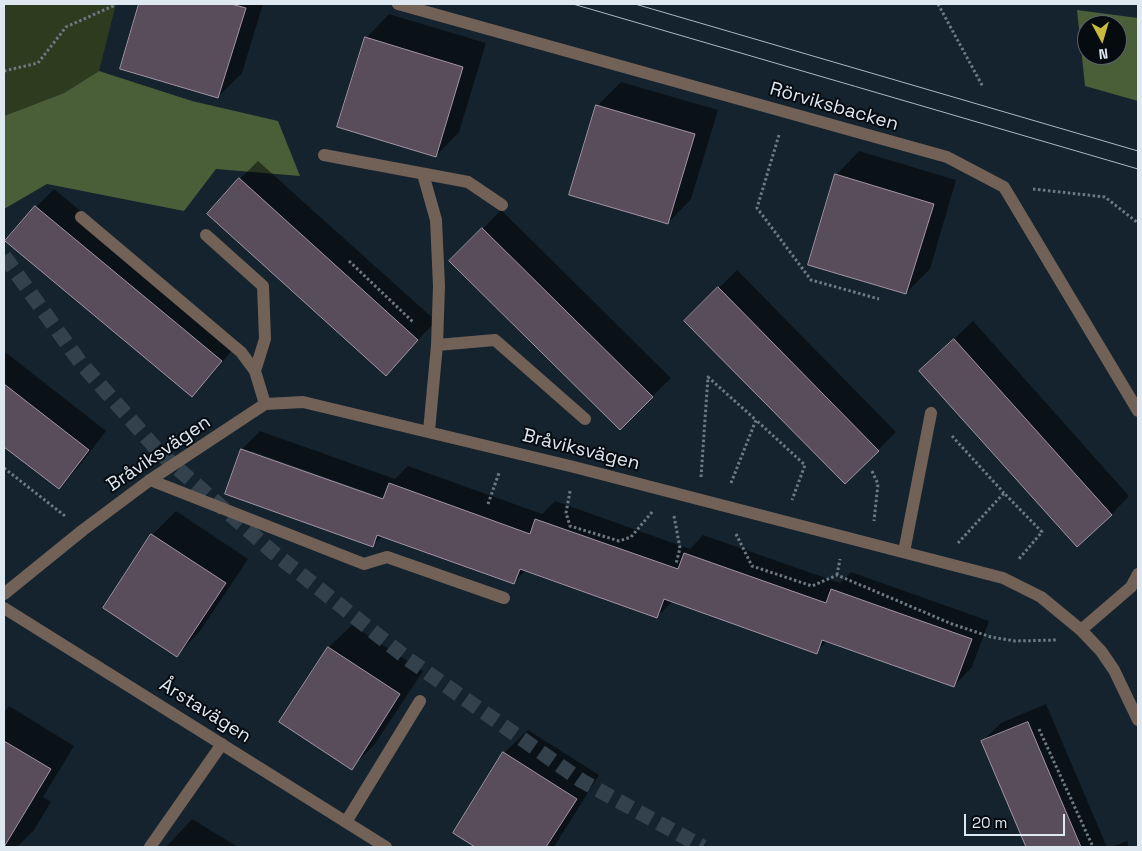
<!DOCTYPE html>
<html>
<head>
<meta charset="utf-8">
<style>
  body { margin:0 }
  #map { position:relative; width:1142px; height:851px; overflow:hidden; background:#14232e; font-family:"Space Grotesk",sans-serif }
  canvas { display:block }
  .frame { position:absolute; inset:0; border:5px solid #dee8f0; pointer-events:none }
  .north { position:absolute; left:1077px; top:15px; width:50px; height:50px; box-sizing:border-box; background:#060b10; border:1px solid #5c636a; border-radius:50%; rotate:174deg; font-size:14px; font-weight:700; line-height:20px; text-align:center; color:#dee8f0 }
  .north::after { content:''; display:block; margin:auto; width:18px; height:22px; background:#c8bb3b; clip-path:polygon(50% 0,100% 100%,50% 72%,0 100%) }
  .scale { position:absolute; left:964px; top:814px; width:101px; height:22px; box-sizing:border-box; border:2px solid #dee8f0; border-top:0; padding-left:6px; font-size:15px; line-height:18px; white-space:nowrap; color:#dee8f0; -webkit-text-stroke:4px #060b10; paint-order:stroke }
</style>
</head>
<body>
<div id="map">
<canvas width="1142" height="851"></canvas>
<div class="frame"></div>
<div class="north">N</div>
<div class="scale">20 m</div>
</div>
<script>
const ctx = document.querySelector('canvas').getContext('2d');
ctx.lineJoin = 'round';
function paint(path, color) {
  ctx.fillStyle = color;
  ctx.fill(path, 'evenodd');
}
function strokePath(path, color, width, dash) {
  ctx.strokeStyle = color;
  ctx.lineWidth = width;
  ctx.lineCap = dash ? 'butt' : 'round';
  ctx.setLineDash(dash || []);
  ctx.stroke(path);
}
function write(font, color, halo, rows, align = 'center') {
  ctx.font = font + ' "Space Grotesk",sans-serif';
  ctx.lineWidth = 4;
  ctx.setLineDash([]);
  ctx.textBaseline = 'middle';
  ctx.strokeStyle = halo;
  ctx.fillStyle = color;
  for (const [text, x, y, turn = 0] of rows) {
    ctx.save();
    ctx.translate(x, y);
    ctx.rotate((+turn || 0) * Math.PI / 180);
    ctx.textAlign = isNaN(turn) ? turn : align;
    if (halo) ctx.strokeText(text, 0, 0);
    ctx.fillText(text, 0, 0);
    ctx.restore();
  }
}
const green = new Path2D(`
  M 4,4 L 116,4 L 99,71 L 64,93 L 4,116 Z`);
const forest = new Path2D(`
  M 1077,10 L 1138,18 L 1138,101 L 1085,86 ZM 1087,25 L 1117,25 L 1117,55 L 1087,55 Z
  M 99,71 L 192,101 L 278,121 L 300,176 L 216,169 L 184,211 L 47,184 L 4,209 L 4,116 L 64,93 Z`);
const shadow = new Path2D(`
  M 140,4 L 263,4 L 242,73 L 218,97 L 121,68 Z
  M 389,14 L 486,43 L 459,132 L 436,156 L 366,38 Z
  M 621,82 L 718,110 L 691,199 L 668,223 L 571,194 L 598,105 Z
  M 859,151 L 956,180 L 930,269 L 906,293 L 836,175 Z
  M 258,161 L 436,321 L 386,374 L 240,179 Z
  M 54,189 L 239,342 L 210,377 L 192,395 L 7,241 L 36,207 Z
  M 501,210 L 671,378 L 620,428 L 451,261 Z
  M 737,270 L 896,432 L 845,483 L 686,321 Z
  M 973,321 L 1129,496 L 1111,515 L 921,371 Z
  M 4,351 L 106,431 L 77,469 L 59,488 L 4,445 Z
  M 260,431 L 395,479 L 408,466 L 542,514 L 555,501 L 690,549 L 703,535 L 840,583 L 851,572 L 989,621 L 972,667 L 954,686 L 828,640 L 816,652 L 673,601 L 657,617 L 526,570 L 514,582 L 382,536 L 373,545 L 226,494 L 242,449 ZM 251,451 L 389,500 L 388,502 L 251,453 Z
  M 176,511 L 248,559 L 200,631 L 177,655 L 152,535 Z
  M 352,625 L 423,671 L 375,744 L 351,768 L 328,648 Z
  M 1046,704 L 1107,847 L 1028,847 L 983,741 L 1001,723 Z
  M 9,706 L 74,746 L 43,797 L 51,802 L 34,830 L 17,847 L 4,847 L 4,712 Z
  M 528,730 L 599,775 L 554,847 L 478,847 L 455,833 L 504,753 Z
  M 192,819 L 238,847 L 166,847 Z
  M 1127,841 L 1129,847 L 1111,847 Z
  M 701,843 L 707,847 L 697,847 Z`);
const building = new Path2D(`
  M 139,4 L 231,4 L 246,8 L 218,98 L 120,69 Z
  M 365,37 L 463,67 L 436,157 L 337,127 Z
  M 596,105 L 695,134 L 668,224 L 569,195 Z
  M 835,174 L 934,204 L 906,294 L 808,265 Z
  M 239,178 L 418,340 L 386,376 L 207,214 Z
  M 35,206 L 222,361 L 192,397 L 5,241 Z
  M 482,228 L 653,397 L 620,430 L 449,261 Z
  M 718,287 L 879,451 L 845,484 L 684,321 Z
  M 954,339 L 1112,515 L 1077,547 L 919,371 Z
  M 4,384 L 89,450 L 59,489 L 4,447 Z
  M 241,449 L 383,499 L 389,483 L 530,534 L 535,519 L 678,569 L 684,553 L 826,603 L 831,589 L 972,639 L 954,687 L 822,640 L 817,654 L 664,599 L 657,618 L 520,569 L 514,584 L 377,535 L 373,547 L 225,494 Z
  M 151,534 L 226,583 L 177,657 L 103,608 Z
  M 328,647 L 400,694 L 352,770 L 279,722 Z
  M 1028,722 L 1046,765 L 1081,847 L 1026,847 L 981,741 Z
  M 4,741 L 51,769 L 4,847 Z
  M 503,752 L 577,799 L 546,847 L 475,847 L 453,833 Z`);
const motorwayTunnel = new Path2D(`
  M 4,256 L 80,362 L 159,452 L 274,553 L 408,659 L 582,781 L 703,847`);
const path = new Path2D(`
  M 938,4 L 983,87
  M 4,71 L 38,63 L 66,27 L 113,6 L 114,4
  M 779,135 L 757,208 L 811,280 L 879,299
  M 1033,189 L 1105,197 L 1138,223
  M 349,261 L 413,322
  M 952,436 L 1004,493
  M 4,468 L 65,516
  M 872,471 L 878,484 L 874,521
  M 701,477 L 708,377 L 756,420
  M 731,483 L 756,420 L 805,465 L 792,500
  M 570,491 L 566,513 L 570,526 L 619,541 L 631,537 L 653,511
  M 488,504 L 499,473
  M 674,516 L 680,548 L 676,564
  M 736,534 L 752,566 L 812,586 L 837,575 L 952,624 L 991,637 L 1015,641 L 1057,640
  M 958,543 L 1004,493 L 1042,532 L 1018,560
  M 837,575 L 840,559
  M 1039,729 L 1093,847`);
const service = new Path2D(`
  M 324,155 L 468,182 L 502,205
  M 423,174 L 436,220 L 439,286 L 437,345
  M 81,217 L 241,352 L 255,371
  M 206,235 L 263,286 L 265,339 L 255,371 L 265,404
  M 429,431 L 437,345 L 495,340 L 585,419
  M 150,480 L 364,564 L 387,557 L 504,598
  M 904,552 L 931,413
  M 346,822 L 420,701
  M 150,847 L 222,744`);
const minor = new Path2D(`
  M 398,4 L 947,157 L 1004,187 L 1138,411
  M 4,594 L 83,530 L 150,480 L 265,404 L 303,402 L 574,467 L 1003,578 L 1041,597 L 1081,630 L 1101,651 L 1114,670 L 1138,720
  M 1081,630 L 1131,587 L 1138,574`);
const tertiary = new Path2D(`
  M 4,608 L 386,847`);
const tram = new Path2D(`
  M 573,4 L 1138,169
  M 635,4 L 1138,151`);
const streetNames = [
  ["Rörviksbacken",834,107,16],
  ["Bråviksvägen",581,450,14],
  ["Bråviksvägen",159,454,-34],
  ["Årstavägen",205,711,32]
];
paint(green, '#2d3c1f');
paint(forest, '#4a5e38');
paint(shadow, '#0007');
paint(building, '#5a4d5b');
strokePath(building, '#a394a4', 1);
strokePath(motorwayTunnel, '#32414b', 15, [15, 8]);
strokePath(path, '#6d7a84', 3, [2.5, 2.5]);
strokePath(service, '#726156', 12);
strokePath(minor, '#726156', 12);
strokePath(tertiary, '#726156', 12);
strokePath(tram, '#aeb9c2', 1);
write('19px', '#dee8f0', '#060b10', streetNames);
</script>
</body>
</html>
